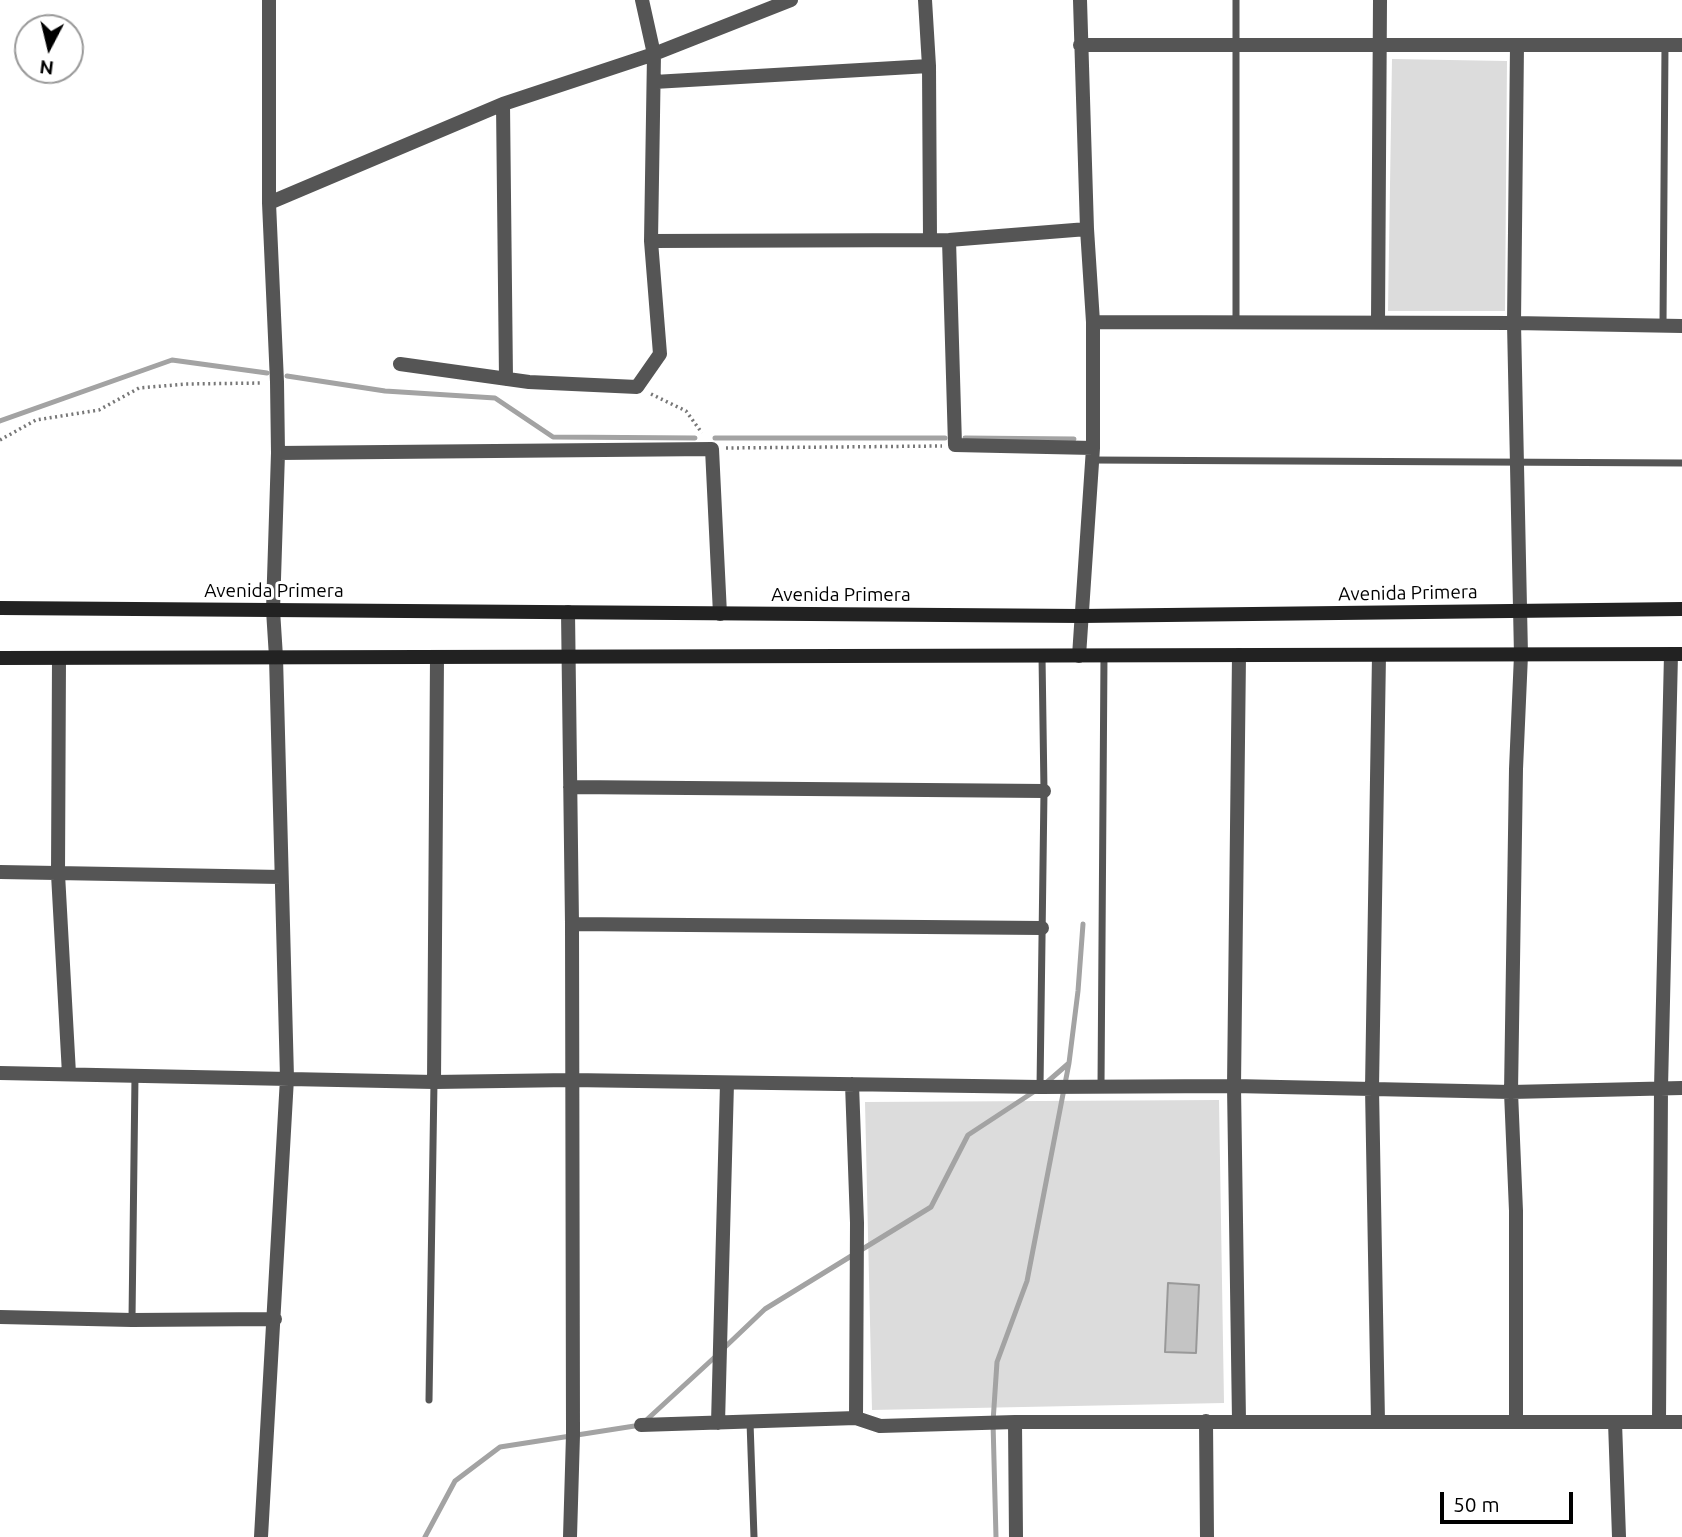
<!DOCTYPE html>
<html>
<head>
<meta charset="utf-8">
<style>
  body { margin:0 }
  #map { position:relative; width:1682px; height:1537px; overflow:hidden; background:#fff; font-family:Ubuntu,sans-serif }
  canvas { display:block }
  .north { position:absolute; left:14px; top:14px; width:70px; height:70px; box-sizing:border-box; background:#fff; border:2px solid #999; border-radius:50%; rotate:187deg; font-size:19px; font-weight:700; line-height:28px; text-align:center; color:#000 }
  .north::after { content:''; display:block; margin:auto; width:24px; height:32px; background:#000; clip-path:polygon(50% 0,100% 100%,50% 72%,0 100%) }
  .scale { position:absolute; left:1440px; top:1492px; width:133px; height:32px; box-sizing:border-box; border:4px solid #000; border-top:0; padding-left:9px; font-size:21px; line-height:24px; white-space:nowrap; color:#000; -webkit-text-stroke:5px #fff; paint-order:stroke }
</style>
</head>
<body>
<div id="map">
<canvas width="1682" height="1537"></canvas>
<div class="north">N</div>
<div class="scale">50 m</div>
</div>
<script>
const ctx = document.querySelector('canvas').getContext('2d');
ctx.lineJoin = 'round';
function paint(path, color) {
  ctx.fillStyle = color;
  ctx.fill(path, 'evenodd');
}
function strokePath(path, color, width, dash) {
  ctx.strokeStyle = color;
  ctx.lineWidth = width;
  ctx.lineCap = dash ? 'butt' : 'round';
  ctx.setLineDash(dash || []);
  ctx.stroke(path);
}
function write(font, color, halo, rows, align = 'center') {
  ctx.font = font + ' Ubuntu,sans-serif';
  ctx.lineWidth = 6;
  ctx.setLineDash([]);
  ctx.textBaseline = 'middle';
  ctx.strokeStyle = halo;
  ctx.fillStyle = color;
  for (const [text, x, y, turn = 0] of rows) {
    ctx.save();
    ctx.translate(x, y);
    ctx.rotate((+turn || 0) * Math.PI / 180);
    ctx.textAlign = isNaN(turn) ? turn : align;
    if (halo) ctx.strokeText(text, 0, 0);
    ctx.fillText(text, 0, 0);
    ctx.restore();
  }
}
const green = new Path2D(`
  M 1392,59 L 1507,61 L 1505,311 L 1388,311 Z
  M 1219,1100 L 1224,1403 L 872,1410 L 865,1102 Z`);
const stream = new Path2D(`
  M 287,376 L 385,391 L 495,398 L 553,437 L 695,438
  M 0,421 L 172,360 L 267,373
  M 715,438 L 945,438
  M 965,438 L 1074,439
  M 1046,1083 L 1069,1063 L 1078,991 L 1083,924
  M 723,1349 L 765,1309 L 931,1207 L 968,1135 L 1035,1091
  M 425,1537 L 455,1481 L 500,1447 L 641,1425 L 716,1356
  M 996,1537 L 993,1422 L 997,1362 L 1027,1281 L 1069,1063`);
const building = new Path2D(`
  M 1168,1283 L 1199,1285 L 1196,1353 L 1165,1352 Z`);
const path = new Path2D(`
  M 651,394 L 686,411 L 702,433
  M 0,440 L 36,420 L 99,410 L 139,388 L 186,384 L 262,383
  M 726,448 L 942,446`);
const service = new Path2D(`
  M 1236,0 L 1236,323
  M 1663,325 L 1665,45
  M 1092,460 L 1682,463
  M 1101,1086 L 1104,655
  M 1040,1087 L 1044,791 L 1042,656
  M 132,1319 L 135,1076
  M 429,1400 L 434,1082
  M 750,1422 L 754,1537`);
const minor = new Path2D(`
  M 925,0 L 929,66 L 930,240
  M 1080,45 L 1682,45
  M 654,82 L 929,66
  M 503,104 L 506,379
  M 269,203 L 503,104 L 654,54 L 791,0
  M 949,240 L 955,445 L 1093,448
  M 651,241 L 949,240 L 1087,229
  M 1093,322 L 1514,323 L 1682,326
  M 1378,322 L 1380,0
  M 400,364 L 529,382 L 637,387 L 660,354 L 651,241 L 654,54 L 642,0
  M 278,453 L 712,449 L 720,614
  M 568,612 L 572,924 L 573,1435 L 570,1537
  M 1079,656 L 1093,448 L 1093,322 L 1087,229 L 1080,0
  M 59,658 L 58,874 L 69,1074
  M 570,787 L 1044,791
  M 0,872 L 281,877
  M 572,924 L 1042,928
  M 0,1073 L 434,1082 L 571,1080 L 1040,1087 L 1234,1086 L 1511,1092 L 1682,1088
  M 434,1082 L 437,657
  M 852,1084 L 857,1223 L 856,1418
  M 0,1317 L 132,1320 L 275,1319
  M 1206,1421 L 1207,1537
  M 1239,1421 L 1234,1086 L 1239,655
  M 1015,1422 L 1016,1537
  M 1378,1422 L 1372,1088 L 1379,655
  M 1516,1422 L 1516,1211 L 1511,1092 L 1516,769 L 1521,655 L 1514,323 L 1517,45
  M 1615,1422 L 1619,1537
  M 1659,1422 L 1661,1088 L 1671,654
  M 718,1423 L 727,1083
  M 641,1425 L 856,1418 L 880,1426 L 1015,1422 L 1682,1422
  M 261,1537 L 287,1078 L 276,657 L 273,610 L 278,453 L 277,382 L 269,203 L 269,0`);
const secondary = new Path2D(`
  M 0,608 L 1081,616 L 1682,609
  M 0,658 L 1682,654`);
const streetNames = [
  ["Avenida Primera",274,591],
  ["Avenida Primera",1408,593,-1],
  ["Avenida Primera",841,595]
];
paint(green, '#dcdcdc');
strokePath(stream, '#a3a3a3', 5);
paint(building, '#c4c4c4');
strokePath(building, '#999', 2);
strokePath(path, '#777', 3.5, [2, 3.5]);
strokePath(service, '#555', 7);
strokePath(minor, '#555', 14);
strokePath(secondary, '#222', 14);
write('19px', '#000', '#fff', streetNames);
</script>
</body>
</html>
